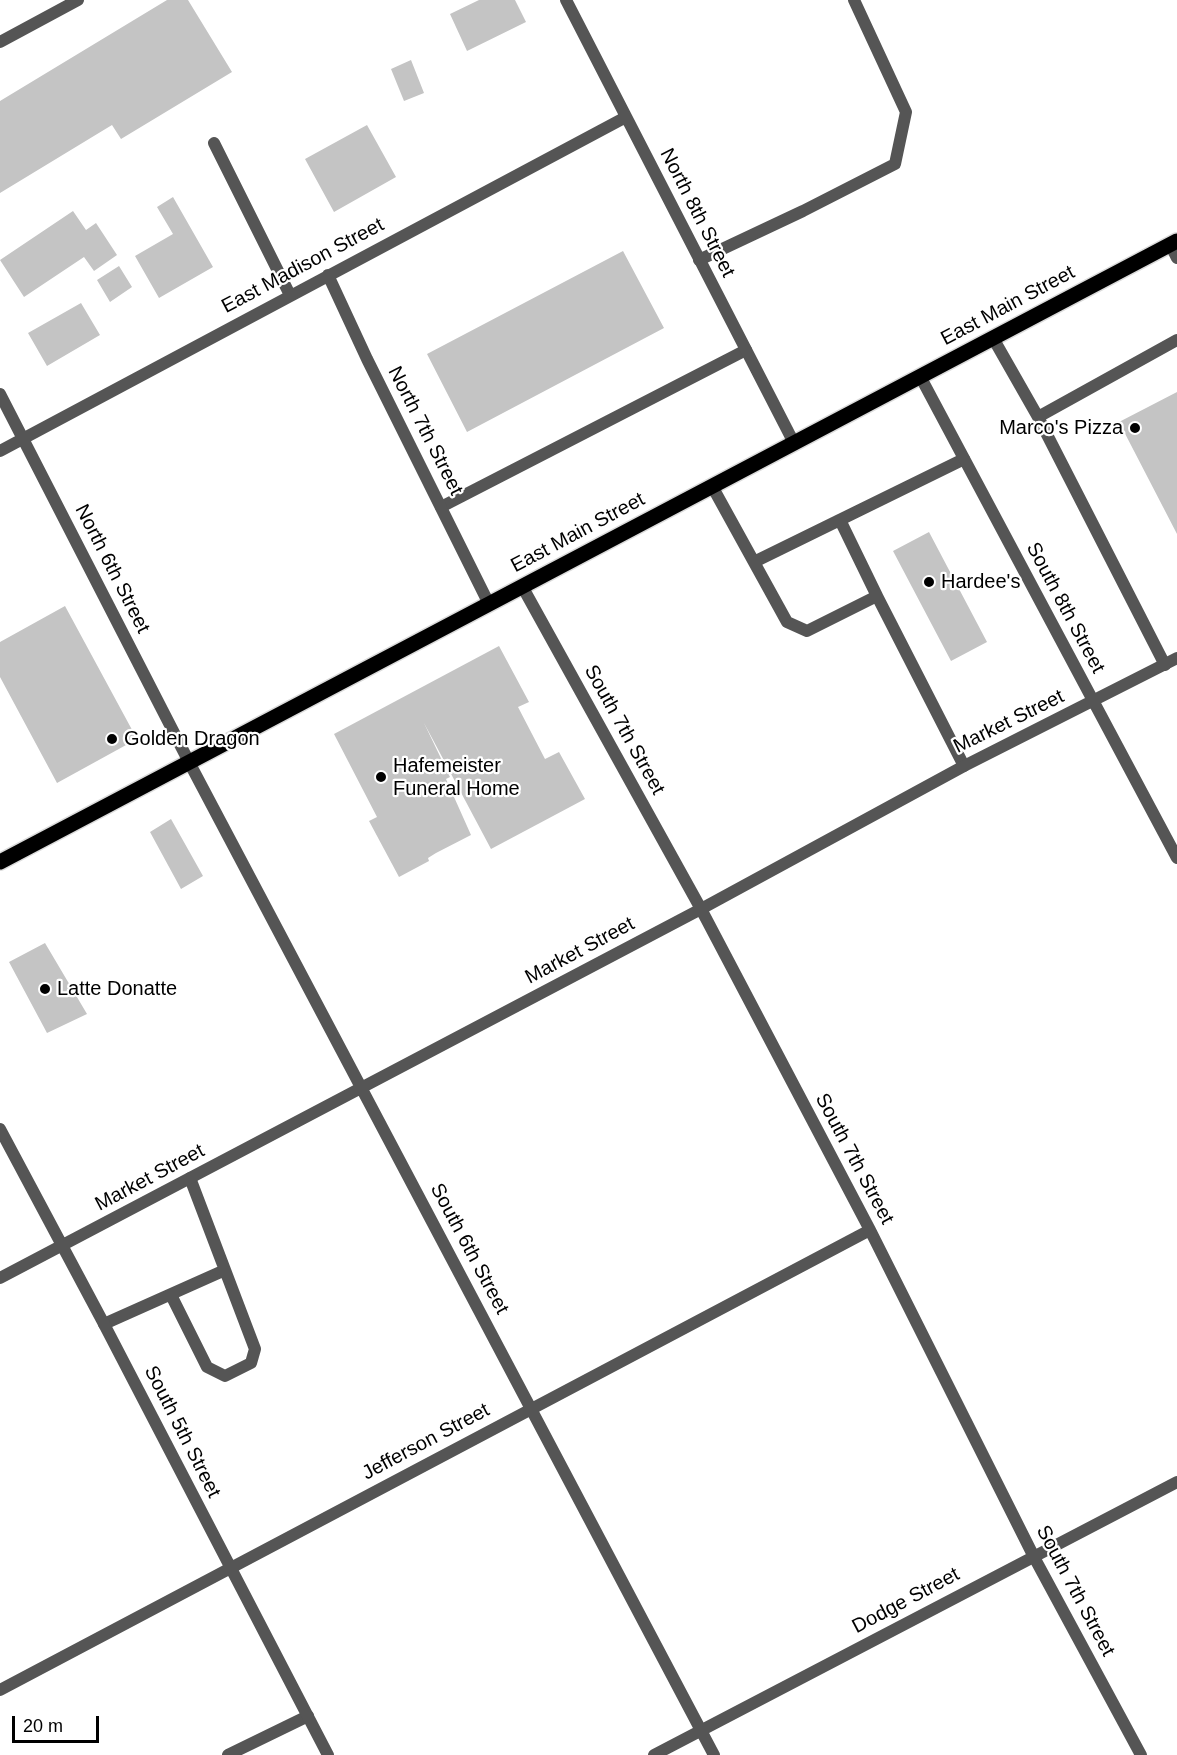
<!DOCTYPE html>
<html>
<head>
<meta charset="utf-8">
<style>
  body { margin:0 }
  #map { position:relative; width:1177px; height:1755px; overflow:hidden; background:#fff; font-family:Arial,sans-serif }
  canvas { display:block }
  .scale { position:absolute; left:12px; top:1716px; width:87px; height:27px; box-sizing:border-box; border:3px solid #000; border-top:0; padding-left:8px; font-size:18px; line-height:21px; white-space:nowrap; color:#000; -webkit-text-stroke:4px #fff; paint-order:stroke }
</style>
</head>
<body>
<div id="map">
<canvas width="1177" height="1755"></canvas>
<div class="scale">20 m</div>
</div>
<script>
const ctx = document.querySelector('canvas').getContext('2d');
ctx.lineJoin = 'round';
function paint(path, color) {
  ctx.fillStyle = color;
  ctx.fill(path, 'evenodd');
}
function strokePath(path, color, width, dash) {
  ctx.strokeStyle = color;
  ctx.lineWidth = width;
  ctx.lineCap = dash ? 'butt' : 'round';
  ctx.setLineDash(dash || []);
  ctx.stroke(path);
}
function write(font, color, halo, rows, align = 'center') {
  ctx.font = font + ' Arial,sans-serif';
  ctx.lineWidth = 4.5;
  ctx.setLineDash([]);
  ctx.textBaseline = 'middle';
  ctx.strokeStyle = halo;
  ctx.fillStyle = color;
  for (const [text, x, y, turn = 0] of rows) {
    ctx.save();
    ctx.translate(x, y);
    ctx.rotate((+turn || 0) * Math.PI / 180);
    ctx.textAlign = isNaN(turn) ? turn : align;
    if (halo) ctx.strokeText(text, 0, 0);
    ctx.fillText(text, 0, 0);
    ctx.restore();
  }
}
const building = new Path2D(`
  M 167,0 L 188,0 L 232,72 L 121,139 L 112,125 L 0,193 L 0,101 Z
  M 479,0 L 515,0 L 526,22 L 467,51 L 450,14 Z
  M 411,60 L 424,93 L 404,101 L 391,69 Z
  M 367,125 L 396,177 L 334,212 L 305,159 Z
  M 173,197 L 213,267 L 159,298 L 135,256 L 173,234 L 157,207 Z
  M 73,211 L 86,230 L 96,223 L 117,255 L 94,271 L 84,257 L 24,297 L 0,260 Z
  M 623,251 L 664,328 L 467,432 L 427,354 Z
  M 119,266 L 132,287 L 110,302 L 97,280 Z
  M 81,303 L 100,335 L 47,366 L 28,333 Z
  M 1177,392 L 1177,534 L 1119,422 Z
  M 929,532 L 987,642 L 951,661 L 893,551 Z
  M 65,606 L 137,739 L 57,783 L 0,677 L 0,642 Z
  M 499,646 L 529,702 L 518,707 L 545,759 L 559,752 L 585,799 L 491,849 L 424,723 L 450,777 L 446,779 L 471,835 L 436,853 L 428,858 L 429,861 L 399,877 L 369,821 L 377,817 L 334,734 Z
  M 171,819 L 203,876 L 181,889 L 150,832 Z
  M 45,943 L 87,1014 L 47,1033 L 9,962 Z`);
const lane = new Path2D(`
  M 214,143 L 290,295
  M 1170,244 L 1177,258
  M 699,260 L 803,211 L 895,164 L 906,112 L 854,0
  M 993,338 L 1038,417 L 1165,665
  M 1038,417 L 1177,340
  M 712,486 L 787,622 L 807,631 L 877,596 L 964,766
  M 441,507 L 746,350
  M 840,520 L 877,596
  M 754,562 L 964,459
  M 171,1295 L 207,1367 L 225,1376 L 251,1363 L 255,1349 L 225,1270
  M 104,1324 L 225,1270 L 190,1178
  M 228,1755 L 308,1716`);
const street = new Path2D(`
  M 566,0 L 794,443
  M 0,42 L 78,0
  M 328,275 L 367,359 L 489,604
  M 920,376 L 1177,858
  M 0,394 L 189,762 L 714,1755
  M 0,451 L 626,117
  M 522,586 L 701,909 L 870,1230 L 1034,1557 L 1141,1755
  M 0,1129 L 104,1324 L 328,1755
  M 0,1278 L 701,909 L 964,766 L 1177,658
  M 0,1690 L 870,1230
  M 654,1755 L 1177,1482`);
const primary = new Path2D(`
  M 0,862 L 1177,241`);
const markers = [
  [1135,428,6,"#000"],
  [929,582,6,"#000"],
  [112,739,6,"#000"],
  [381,777,6,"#000"],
  [45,989,6,"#000"]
];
const streetNames = [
  ["North 8th Street",697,213,63],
  ["East Madison Street",303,266,-28],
  ["East Main Street",1008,306,-28],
  ["North 7th Street",425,431,63],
  ["East Main Street",578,533,-28],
  ["North 6th Street",112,569,63],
  ["South 8th Street",1065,608,62],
  ["Market Street",1009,722,-26],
  ["South 7th Street",624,730,61],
  ["Market Street",580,951,-28],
  ["South 7th Street",854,1159,62],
  ["Market Street",150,1178,-28],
  ["South 6th Street",469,1249,62],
  ["South 5th Street",182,1432,63],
  ["Jefferson Street",426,1442,-28],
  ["South 7th Street",1075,1591,62],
  ["Dodge Street",906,1601,-28]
];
const poiNames = [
  ["Marco's Pizza",1123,428,"right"],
  ["Hardee's",941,582],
  ["Golden Dragon",124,739],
  ["Hafemeister",393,766],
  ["Funeral Home",393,789],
  ["Latte Donatte",57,989]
];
paint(building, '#c4c4c4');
strokePath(primary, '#dbdbdb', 18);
strokePath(lane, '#555', 12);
strokePath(street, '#555', 12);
strokePath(primary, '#000', 15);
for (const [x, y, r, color] of markers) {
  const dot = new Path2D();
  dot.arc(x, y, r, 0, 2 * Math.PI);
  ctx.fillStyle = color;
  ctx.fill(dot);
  strokePath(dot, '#fff', 2);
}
write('20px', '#000', '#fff', streetNames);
write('20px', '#000', '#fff', poiNames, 'left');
</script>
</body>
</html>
